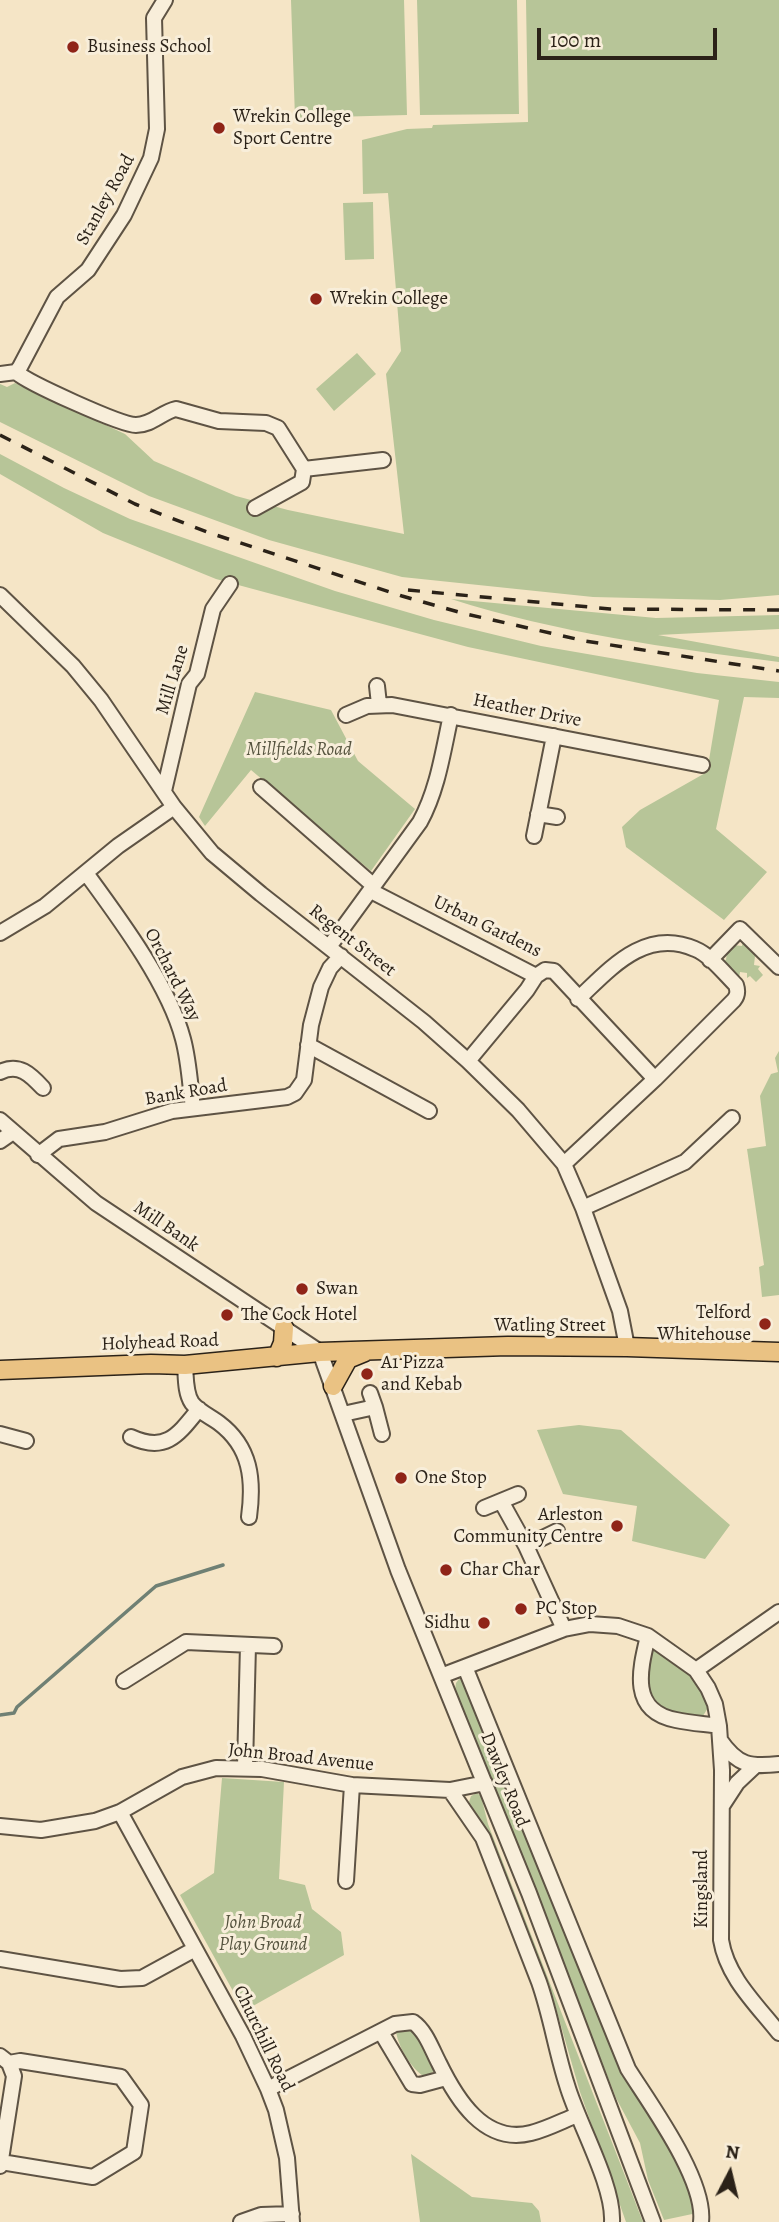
<!DOCTYPE html>
<html>
<head>
<meta charset="utf-8">
<style>
  body { margin:0 }
  #map { position:relative; width:779px; height:2222px; overflow:hidden; background:#f5e5c6; font-family:Alegreya,serif }
  canvas { display:block }
  .north { position:absolute; left:695px; top:2138px; width:70px; height:70px; -webkit-text-stroke:5px #f8eeda; paint-order:stroke; rotate:7deg; font-size:19px; font-weight:700; line-height:28px; text-align:center; color:#2b2218 }
  .north::after { content:''; display:block; margin:auto; width:24px; height:32px; background:#2b2218; clip-path:polygon(50% 0,100% 100%,50% 72%,0 100%) }
  .scale { position:absolute; left:537px; top:28px; width:180px; height:32px; box-sizing:border-box; border:4px solid #2b2218; border-top:0; padding-left:9px; font-size:21px; line-height:24px; white-space:nowrap; color:#2b2218; -webkit-text-stroke:5px #f8eeda; paint-order:stroke }
</style>
</head>
<body>
<div id="map">
<canvas width="779" height="2222"></canvas>
<div class="north">N</div>
<div class="scale">100 m</div>
</div>
<script>
const ctx = document.querySelector('canvas').getContext('2d');
ctx.lineJoin = 'round';
function paint(path, color) {
  ctx.fillStyle = color;
  ctx.fill(path, 'evenodd');
}
function strokePath(path, color, width, dash) {
  ctx.strokeStyle = color;
  ctx.lineWidth = width;
  ctx.lineCap = dash ? 'butt' : 'round';
  ctx.setLineDash(dash || []);
  ctx.stroke(path);
}
function write(font, color, halo, rows, align = 'center') {
  ctx.font = font + ' Alegreya,serif';
  ctx.lineWidth = 6;
  ctx.setLineDash([]);
  ctx.textBaseline = 'middle';
  ctx.strokeStyle = halo;
  ctx.fillStyle = color;
  for (const [text, x, y, turn = 0] of rows) {
    ctx.save();
    ctx.translate(x, y);
    ctx.rotate((+turn || 0) * Math.PI / 180);
    ctx.textAlign = isNaN(turn) ? turn : align;
    if (halo) ctx.strokeText(text, 0, 0);
    ctx.fillText(text, 0, 0);
    ctx.restore();
  }
}
const green = new Path2D(`
  M 291,0 L 404,0 L 407,115 L 295,118 Z
  M 417,0 L 517,0 L 519,114 L 420,115 Z
  M 526,0 L 779,0 L 779,595 L 720,600 L 593,597 L 402,577 L 269,540 L 149,496 L 0,422 L 0,384 L 7,387 L 15,383 L 125,434 L 154,461 L 236,496 L 288,510 L 404,534 L 386,374 L 401,351 L 388,193 L 363,194 L 362,140 L 407,129 L 432,128 L 433,125 L 528,122 Z
  M 373,202 L 374,259 L 345,260 L 343,203 Z
  M 357,353 L 376,374 L 334,411 L 316,389 Z
  M 0,454 L 64,488 L 130,519 L 335,591 L 434,620 L 541,646 L 697,673 L 779,682 L 779,698 L 744,697 L 716,829 L 767,872 L 724,920 L 626,847 L 622,827 L 640,810 L 707,772 L 719,700 L 468,647 L 216,579 L 103,533 L 0,474 Z
  M 451,599 L 656,618 L 779,615 L 779,629 L 658,635 L 779,657 L 779,662 C 668,648 558,633 451,599 Z
  M 255,692 L 331,710 L 358,761 L 415,809 L 371,871 L 251,770 L 205,826 L 199,817 Z
  M 743,939 L 760,957 L 755,956 L 754,965 L 760,966 L 758,969 L 763,975 L 756,982 L 750,976 L 747,978 L 747,973 L 740,972 L 739,978 L 720,959 L 726,960 L 727,952 L 733,945 L 742,946 Z
  M 779,1051 L 779,1295 L 762,1297 L 759,1267 L 764,1265 L 747,1149 L 766,1146 L 760,1096 L 771,1074 L 778,1072 L 775,1058 Z
  M 579,1425 L 621,1430 L 730,1525 L 705,1559 L 632,1541 L 637,1506 L 563,1494 L 537,1430 Z
  M 653,1650 C 674,1653 701,1686 709,1706 L 703,1716 C 680,1723 650,1710 645,1685 C 644,1675 649,1661 650,1651 Z
  M 459,1679 L 467,1681 L 680,2168 L 697,2213 L 664,2220 L 648,2180 L 640,2143 L 616,2098 L 455,1690 L 456,1683 Z
  M 222,1778 L 284,1782 L 279,1879 L 305,1885 L 312,1909 L 341,1932 L 344,1955 L 244,2011 L 180,1895 L 214,1873 Z
  M 477,1793 L 481,1796 L 488,1824 L 643,2222 L 626,2222 L 580,2092 L 549,1984 L 486,1830 L 469,1802 L 471,1796 Z
  M 402,2025 L 416,2029 L 434,2065 L 434,2071 L 425,2077 C 412,2070 396,2044 396,2029 Z
  M 411,2154 L 472,2197 L 532,2203 L 539,2211 L 541,2222 L 420,2222 Z`);
const stream = new Path2D(`
  M 0,1715 L 14,1713 L 17,1707 L 156,1586 L 223,1565`);
const minor = new Path2D(`
  M 16,372 C 28,383 121,425 136,425 C 152,425 162,412 176,409 L 219,421 L 266,423 L 278,428 L 304,469 L 302,482 L 255,508
  M 0,374 L 16,372 L 20,367 L 57,297 L 88,270 L 124,215 L 151,158 L 157,129 L 154,18 L 165,0
  M 304,469 L 383,460
  M 0,595 L 73,666 L 101,700 L 174,807 L 212,853 L 261,894 L 424,1022 L 468,1061 L 518,1110 L 564,1164 L 583,1208 L 620,1311 L 627,1347
  M 377,686 L 379,704
  M 346,715 L 367,706 L 392,705 L 702,765
  M 261,787 L 374,886
  M 164,791 L 189,684 L 197,674 L 213,609 L 230,584
  M 538,814 L 557,817
  M 534,836 L 554,736
  M 86,873 C 119,918 169,985 183,1039 C 189,1061 190,1085 193,1108
  M 371,891 L 536,976 L 545,970 L 554,971 L 655,1079
  M 0,933 L 45,906 L 118,846 L 174,807
  M 329,947 L 420,822 C 438,789 443,751 451,715
  M 710,960 L 740,929 L 779,967
  M 308,1045 L 429,1111
  M 468,1061 L 527,990 L 536,976
  M 0,1072 C 19,1063 30,1074 43,1088
  M 0,1120 L 96,1203 L 320,1352 L 398,1570 L 529,1893 L 653,2222
  M 0,1141 L 13,1132
  M 38,1155 L 59,1139 L 105,1132 L 172,1111 L 287,1097 L 295,1093 L 304,1080 L 311,1025 L 321,987 L 330,968 L 341,956
  M 564,1164 L 655,1079 L 734,1000 C 738,995 738,991 736,985 C 724,973 710,955 695,949 C 645,927 610,969 578,999
  M 583,1208 L 685,1162 L 732,1118
  M 185,1365 C 186,1377 185,1393 192,1403 C 198,1411 211,1417 219,1423 C 251,1447 254,1480 249,1517
  M 375,1407 L 382,1434
  M 343,1414 L 375,1407 L 370,1393
  M 0,1434 L 26,1441
  M 131,1437 C 166,1453 178,1435 199,1409
  M 501,1501 L 526,1546 L 564,1629
  M 484,1508 L 518,1494
  M 526,1546 L 557,1531
  M 648,1636 C 640,1669 629,1711 676,1720 C 690,1723 705,1724 719,1726
  M 465,1667 L 628,2069 C 650,2104 706,2180 701,2222
  M 696,1670 L 779,1612
  M 441,1676 L 564,1629 L 590,1624 L 618,1626 L 648,1636 L 696,1670 L 708,1688 L 715,1704 L 719,1726 L 722,1770 L 721,1940 C 727,1977 756,2004 779,2033
  M 124,1681 L 186,1642 L 274,1646
  M 720,1740 C 738,1766 750,1767 779,1764
  M 245,1767 L 248,1645
  M 450,1790 L 483,1838 L 539,1982 C 551,2016 556,2051 567,2085 C 578,2123 614,2185 612,2222
  M 722,1806 L 737,1783 L 754,1767
  M 120,1812 L 243,2036 L 268,2089 L 276,2110 L 287,2158 L 292,2222
  M 0,1826 L 41,1830 L 95,1821 L 120,1812 L 182,1777 L 216,1768 L 262,1769 L 352,1785 L 450,1790 L 485,1783
  M 346,1881 L 352,1785
  M 0,1959 L 120,1979 L 142,1978 L 195,1949
  M 381,2032 L 412,2084 L 420,2085 L 446,2078
  M 0,2056 L 9,2063 L 14,2076 L 0,2166
  M 268,2089 L 395,2024 L 413,2022 C 426,2031 432,2050 439,2063 C 456,2098 484,2145 531,2133 C 547,2129 562,2121 577,2115
  M 1,2162 L 93,2177 L 134,2152 L 141,2105 L 121,2077 L 20,2061 L 9,2063
  M 241,2222 L 261,2215 L 292,2214`);
const major = new Path2D(`
  M 277,1357 L 283,1343 L 284,1328
  M 0,1370 L 151,1364 L 185,1365 L 320,1352 L 508,1346 L 627,1347 L 779,1352
  M 333,1386 L 348,1359 L 365,1352`);
const rail = new Path2D(`
  M 0,435 L 135,504 L 207,532 L 402,596 L 462,613 L 585,641 L 779,671
  M 408,590 L 610,609 L 779,610`);
const markers = [
  [73,47,7,"#8f2418"],
  [219,128,7,"#8f2418"],
  [316,299,7,"#8f2418"],
  [302,1289,7,"#8f2418"],
  [227,1315,7,"#8f2418"],
  [765,1324,7,"#8f2418"],
  [367,1374,7,"#8f2418"],
  [401,1478,7,"#8f2418"],
  [617,1526,7,"#8f2418"],
  [446,1570,7,"#8f2418"],
  [521,1609,7,"#8f2418"],
  [484,1623,7,"#8f2418"]
];
const poiNames = [
  ["Business School",87,47],
  ["Wrekin College",233,117],
  ["Sport Centre",233,139],
  ["Wrekin College",330,299],
  ["Swan",316,1289],
  ["Telford",751,1313,"right"],
  ["Whitehouse",751,1335,"right"],
  ["The Cock Hotel",241,1315],
  ["A1 Pizza",381,1363],
  ["and Kebab",381,1385],
  ["One Stop",415,1478],
  ["Arleston",603,1515,"right"],
  ["Community Centre",603,1537,"right"],
  ["Char Char",460,1570],
  ["PC Stop",535,1609],
  ["Sidhu",470,1623,"right"]
];
const streetNames = [
  ["Stanley Road",106,200,-61],
  ["Mill Lane",173,680,-73],
  ["Heather Drive",527,711,11],
  ["Urban Gardens",487,927,26],
  ["Regent Street",352,941,38],
  ["Orchard Way",172,975,63],
  ["Bank Road",186,1093,-10],
  ["Mill Bank",166,1227,34],
  ["Watling Street",550,1326],
  ["Holyhead Road",160,1343,-2],
  ["John Broad Avenue",301,1758,6],
  ["Dawley Road",504,1780,68],
  ["Kingsland",702,1889,-90],
  ["Churchill Road",263,2039,64]
];
const parkNames = [
  ["Millfields Road",299,750],
  ["John Broad",263,1923],
  ["Play Ground",263,1945]
];
paint(green, '#b7c598');
strokePath(stream, '#6f8074', 3.5);
strokePath(minor, '#5e5344', 18);
strokePath(major, '#2b2218', 21);
strokePath(minor, '#f8eeda', 14);
strokePath(major, '#eac283', 18);
strokePath(rail, '#2b2218', 3.5, [12, 12]);
for (const [x, y, r, color] of markers) {
  const dot = new Path2D();
  dot.arc(x, y, r, 0, 2 * Math.PI);
  ctx.fillStyle = color;
  ctx.fill(dot);
  strokePath(dot, '#f8eeda', 2.5);
}
write('19px', '#2b2218', '#f8eeda', poiNames, 'left');
write('19px', '#2b2218', '#f8eeda', streetNames);
write('italic 19px', '#55533e', '#f8eeda', parkNames);
</script>
</body>
</html>
